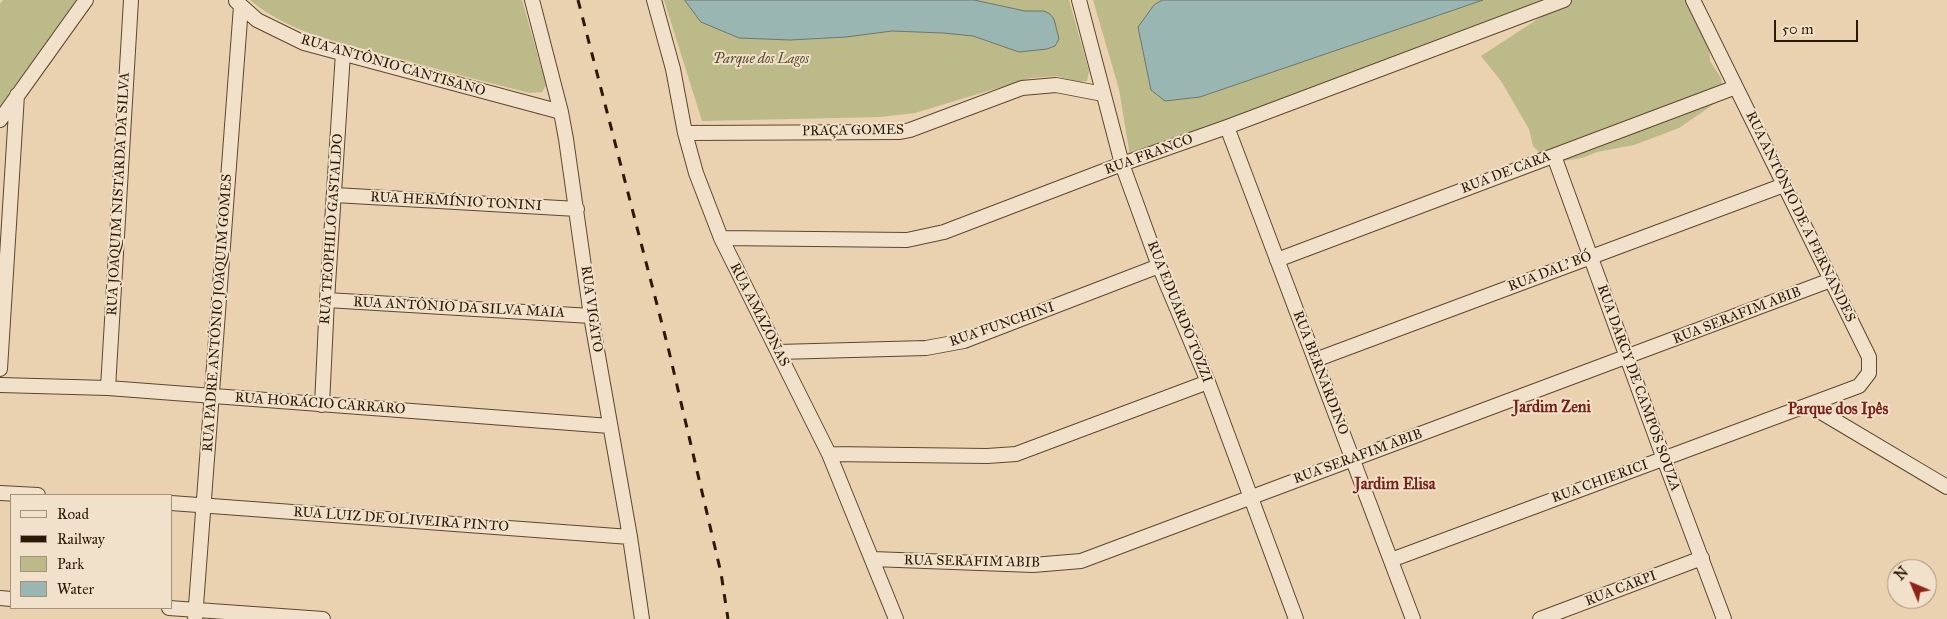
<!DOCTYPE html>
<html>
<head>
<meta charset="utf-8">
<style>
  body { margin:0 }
  #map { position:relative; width:1947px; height:619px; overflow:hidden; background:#ead1af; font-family:"IM FELL Great Primer",serif }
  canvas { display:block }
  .legend { position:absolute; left:10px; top:494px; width:162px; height:115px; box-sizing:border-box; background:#f1e1cb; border:1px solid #a2917b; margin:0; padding:6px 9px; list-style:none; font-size:15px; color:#2c1903 }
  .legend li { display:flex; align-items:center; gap:10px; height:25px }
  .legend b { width:25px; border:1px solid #a2917b }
  .north { position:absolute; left:1887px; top:559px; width:50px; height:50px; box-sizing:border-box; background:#f1e1cb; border:1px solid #a2917b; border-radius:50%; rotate:315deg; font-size:14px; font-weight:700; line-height:20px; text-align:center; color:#2c1903 }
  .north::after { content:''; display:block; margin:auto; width:18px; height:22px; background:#8f2418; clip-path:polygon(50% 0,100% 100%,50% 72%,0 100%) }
  .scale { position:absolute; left:1774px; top:20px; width:84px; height:22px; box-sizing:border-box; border:2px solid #2c1903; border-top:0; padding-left:6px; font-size:15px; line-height:18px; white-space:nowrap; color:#2c1903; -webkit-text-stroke:4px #f1e1cb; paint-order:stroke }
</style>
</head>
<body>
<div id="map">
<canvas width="1947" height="619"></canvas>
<ul class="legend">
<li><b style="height:6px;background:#f1e1cb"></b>Road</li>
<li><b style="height:6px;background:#2c1903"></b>Railway</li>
<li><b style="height:14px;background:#bbba88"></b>Park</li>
<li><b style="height:14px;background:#99b6b2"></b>Water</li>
</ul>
<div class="north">N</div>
<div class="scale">50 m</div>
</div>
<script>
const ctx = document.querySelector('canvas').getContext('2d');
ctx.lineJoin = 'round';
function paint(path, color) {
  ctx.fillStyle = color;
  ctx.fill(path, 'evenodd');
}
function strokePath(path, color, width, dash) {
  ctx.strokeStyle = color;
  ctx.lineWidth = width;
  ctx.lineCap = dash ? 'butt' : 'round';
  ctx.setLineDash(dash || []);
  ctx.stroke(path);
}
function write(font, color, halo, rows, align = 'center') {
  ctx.font = font + ' "IM FELL Great Primer",serif';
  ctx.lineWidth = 4;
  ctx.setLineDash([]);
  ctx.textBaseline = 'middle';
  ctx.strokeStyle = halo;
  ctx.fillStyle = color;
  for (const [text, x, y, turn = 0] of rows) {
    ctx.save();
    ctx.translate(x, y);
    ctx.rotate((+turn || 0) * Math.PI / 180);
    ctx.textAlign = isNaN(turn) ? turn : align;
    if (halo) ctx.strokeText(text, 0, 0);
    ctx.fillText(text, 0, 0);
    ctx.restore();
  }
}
const green = new Path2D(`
  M 3,0 L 78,0 L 0,106 L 0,4 Z
  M 250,0 L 522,0 L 546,85 L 542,92 L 530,93 C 481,81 432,68 383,54 C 337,42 288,32 250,0 Z
  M 664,0 L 1069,0 L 1089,71 L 1087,81 L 1077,82 L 1057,76 L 1031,78 L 915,113 L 880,117 L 702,121 Z
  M 1093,0 L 1547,0 L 1130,156 L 1119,89 Z
  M 1567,0 L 1691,0 L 1709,43 L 1710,61 L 1721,78 L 1724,97 L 1679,128 L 1634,145 L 1597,152 L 1582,158 L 1563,161 L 1546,159 L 1533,146 L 1529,129 L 1501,81 L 1481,56 Z`);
const water = new Path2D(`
  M 685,0 L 974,0 L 1025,11 L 1044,11 L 1050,14 L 1054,19 L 1059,39 L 1055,46 L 1047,49 L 1019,52 L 973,36 L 943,33 L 892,31 L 846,37 L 790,40 L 739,38 L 701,22 Z
  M 1163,0 L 1483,0 L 1200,97 L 1165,101 L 1151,90 L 1138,27 L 1154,5 Z`);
const minor = new Path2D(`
  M 532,0 L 561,112 L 566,139 L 591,316 L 630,537 L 642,619
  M 654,0 L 673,69 L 685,133 L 696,173 L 721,238 L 829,454 L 896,619
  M 1079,0 L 1122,164 L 1159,266 L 1208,382 L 1296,619
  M 236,1 L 257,20 L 304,43 L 561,112
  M 0,120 L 86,0
  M 1227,127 L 1413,619
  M 685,133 L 900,132 L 910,130 L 1022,88 L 1056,85 L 1103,94
  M 1554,156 L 1664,459 L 1724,619
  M 335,195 L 577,209
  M 721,238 L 907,240 L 944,232 L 1122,164 L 1227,127 L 1564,0
  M 1277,260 L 1736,87
  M 327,300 L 591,316
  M 778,352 L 926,348 L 964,341 L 1159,266
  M 1315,360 L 1784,185
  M 0,369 L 17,95
  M 0,385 L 108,388 L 610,426
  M 108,388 L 131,0
  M 322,405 L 327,300 L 343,53
  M 1809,405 L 1947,487
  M 829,454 L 987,456 L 1016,454 L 1208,382
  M 0,493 L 38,495
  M 171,503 L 630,537
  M 872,559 L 1033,565 L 1081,561 L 1831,280
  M 1391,560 L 1859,386 L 1869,373 L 1869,357 L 1693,0
  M 0,598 L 11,599
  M 169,608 L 323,619
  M 195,619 L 241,6
  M 1540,619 L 1702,558`);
const rail = new Path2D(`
  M 578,0 L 668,347 L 721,573 L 728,619`);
const parkNames = [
  ["Parque dos Lagos",761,60]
];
const streetNames = [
  ["RUA ANTÔNIO CANTISANO",393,66,16],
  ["PRAÇA GOMES",853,131,-1],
  ["RUA FRANCO",1149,155,-20],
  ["RUA DE CARA",1506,173,-21],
  ["RUA JOAQUIM NISTARDA DA SILVA",119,194,-87],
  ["RUA HERMÍNIO TONINI",456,202,3],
  ["RUA ANTÔNIO DE A FERNANDES",1800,217,64],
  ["RUA TEOPHILO GASTALDO",332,229,-86],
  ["RUA DAL' BÓ",1550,272,-21],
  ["RUA ANTÔNIO DA SILVA MAIA",459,308,3],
  ["RUA VIGATO",591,309,82],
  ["RUA EDUARDO TOZZI",1179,312,68],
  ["RUA PADRE ANTÔNIO JOAQUIM GOMES",218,313,-86],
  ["RUA AMAZONAS",759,315,63],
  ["RUA SERAFIM ABIB",1737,316,-21],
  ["RUA FUNCHINI",1002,325,-19],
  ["RUA BERNARDINO",1320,373,69],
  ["RUA DARCY DE CAMPOS SOUZA",1638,388,70],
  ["RUA HORÁCIO CARRARO",320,404,4],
  ["RUA SERAFIM ABIB",1358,457,-20],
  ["RUA CHIERICI",1600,482,-20],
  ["RUA LUIZ DE OLIVEIRA PINTO",401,520,4],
  ["RUA SERAFIM ABIB",972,562,1],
  ["RUA CARPI",1621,589,-21]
];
const quarterNames = [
  ["Jardim Zeni",1552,408],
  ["Parque dos Ipês",1838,410],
  ["Jardim Elisa",1395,485]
];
paint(green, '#bbba88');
paint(water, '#99b6b2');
strokePath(water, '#6d776c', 1);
strokePath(minor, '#5c472e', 16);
strokePath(minor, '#f1e1cb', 14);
strokePath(rail, '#2c1903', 3, [9, 9]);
write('italic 14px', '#57492b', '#f1e1cb', parkNames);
write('14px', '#2c1903', '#f1e1cb', streetNames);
write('bold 16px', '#7a1f14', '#f1e1cb', quarterNames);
</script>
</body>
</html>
